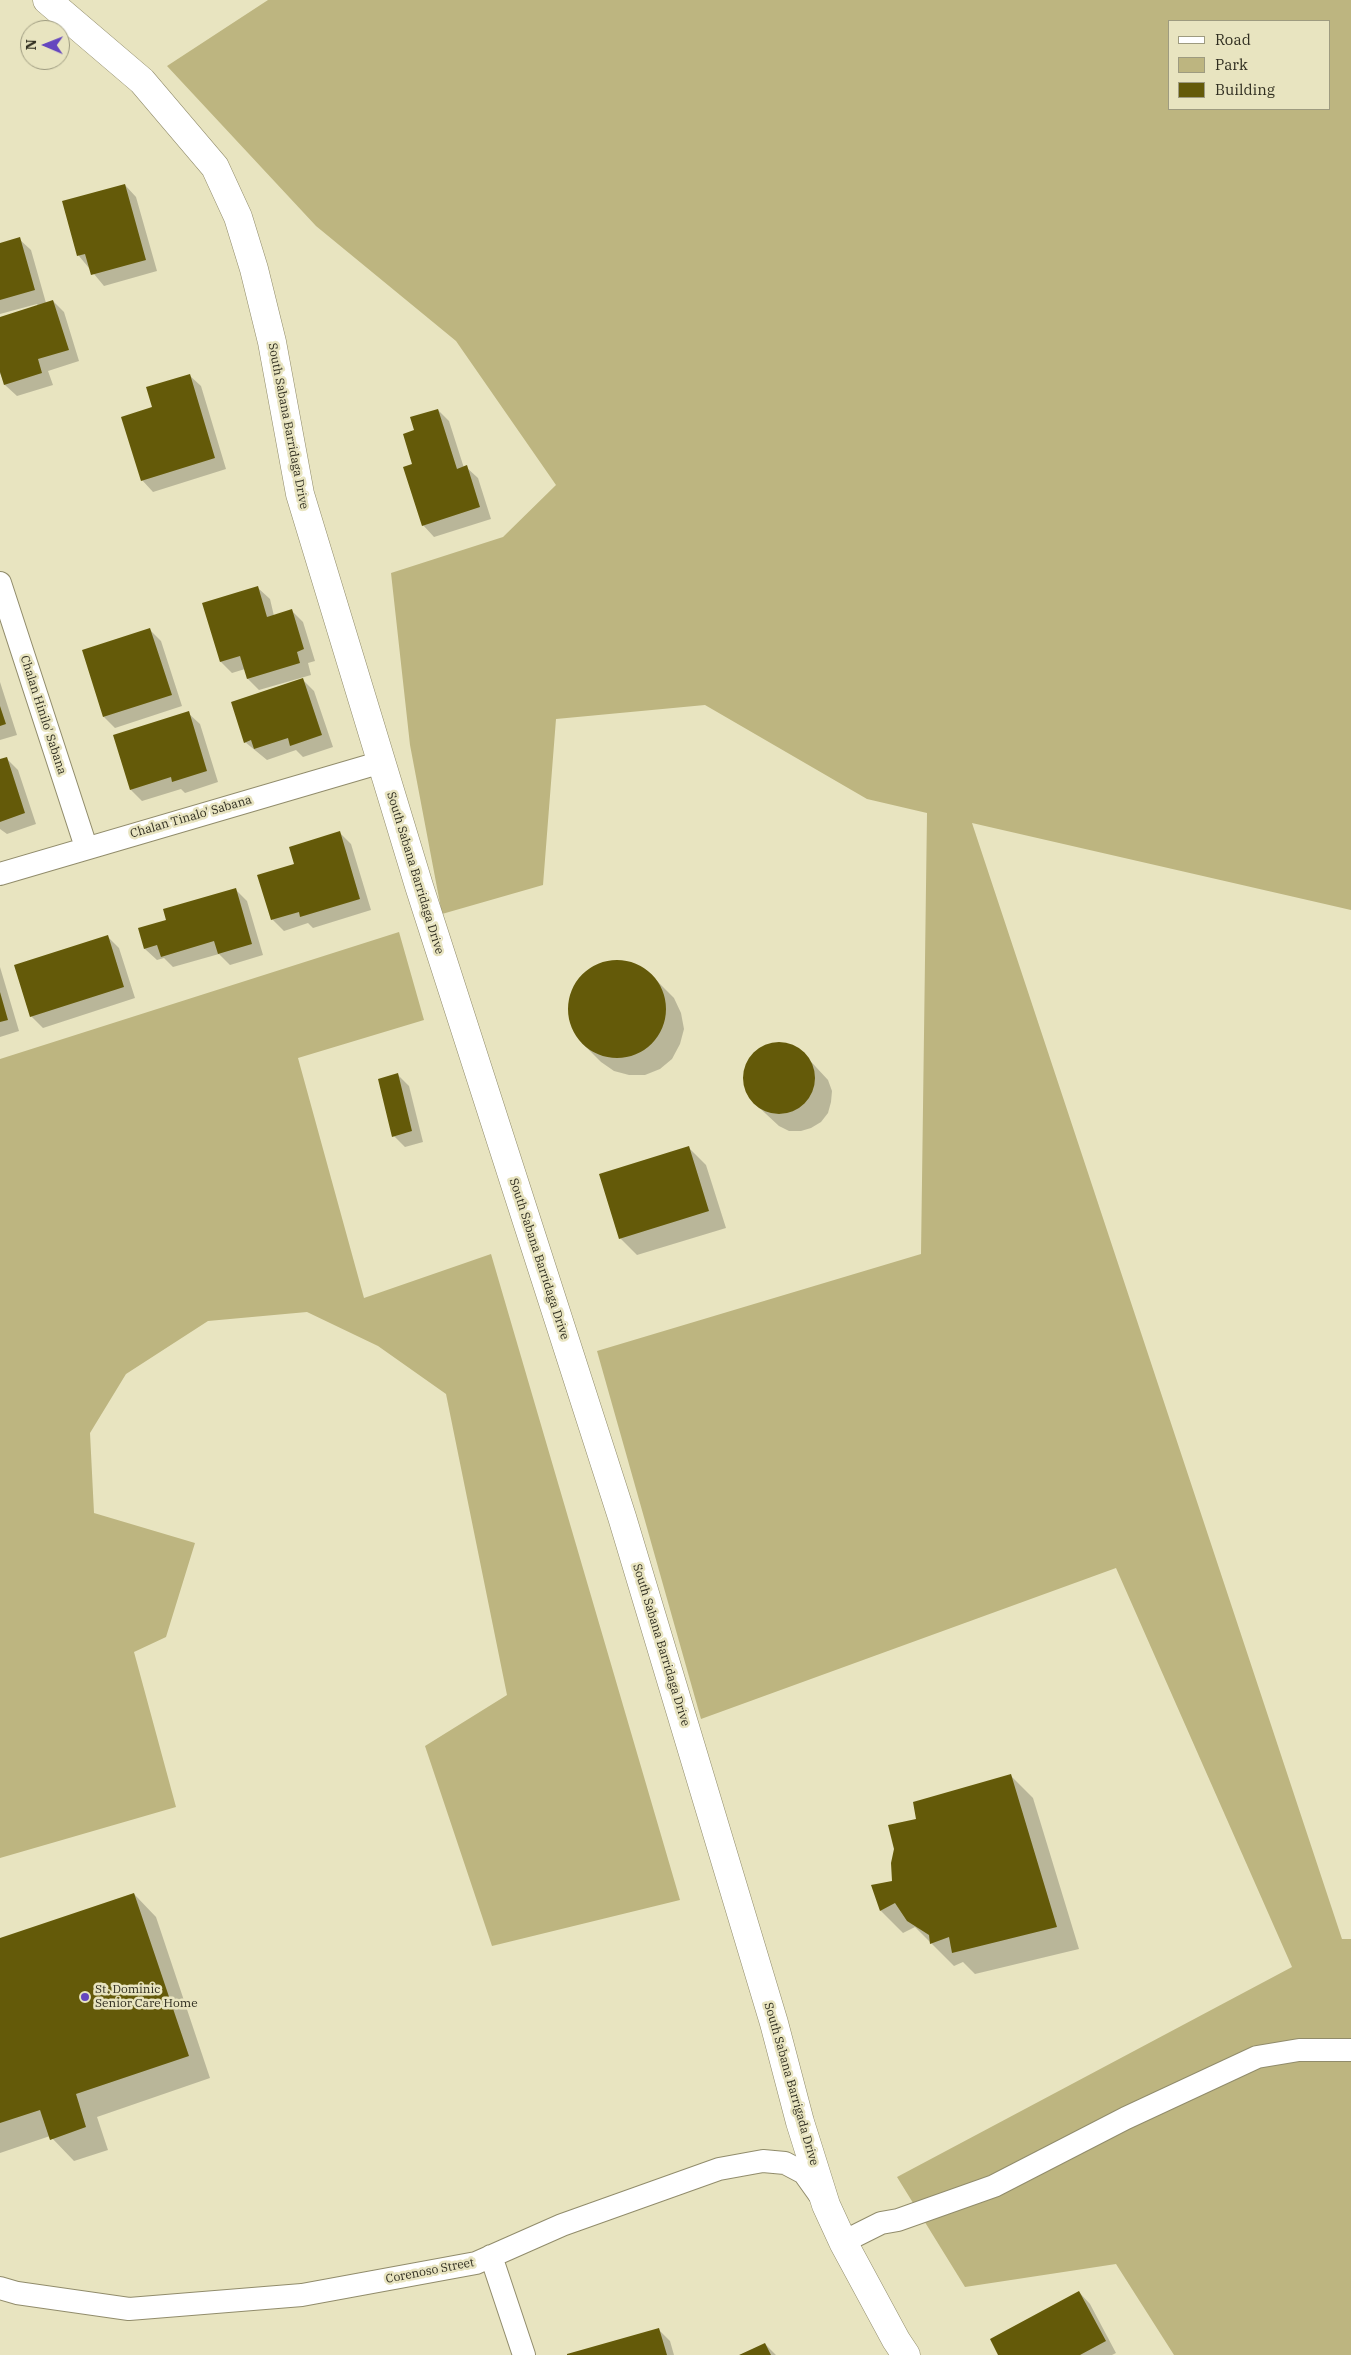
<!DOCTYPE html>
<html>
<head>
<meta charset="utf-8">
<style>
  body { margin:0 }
  #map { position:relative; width:1351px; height:2355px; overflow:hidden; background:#e8e4c0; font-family:"IBM Plex Serif",serif }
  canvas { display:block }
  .legend { position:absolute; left:1168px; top:20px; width:162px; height:90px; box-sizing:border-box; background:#e8e4c0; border:1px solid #9e9b80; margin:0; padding:6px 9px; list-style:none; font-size:15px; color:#302e20 }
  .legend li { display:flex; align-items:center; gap:10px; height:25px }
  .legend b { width:25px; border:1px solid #9e9b80 }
  .north { position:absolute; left:20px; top:20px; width:50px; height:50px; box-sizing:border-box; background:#e8e4c0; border:1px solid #9e9b80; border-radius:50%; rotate:271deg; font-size:14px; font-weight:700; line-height:20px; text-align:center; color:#302e20 }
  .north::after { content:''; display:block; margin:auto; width:18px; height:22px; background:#6546bf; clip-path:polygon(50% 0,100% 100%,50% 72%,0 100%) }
</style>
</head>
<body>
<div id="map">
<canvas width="1351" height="2355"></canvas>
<ul class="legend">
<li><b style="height:6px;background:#fff"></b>Road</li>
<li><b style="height:14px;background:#bdb580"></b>Park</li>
<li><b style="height:14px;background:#645a09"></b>Building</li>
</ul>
<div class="north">N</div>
</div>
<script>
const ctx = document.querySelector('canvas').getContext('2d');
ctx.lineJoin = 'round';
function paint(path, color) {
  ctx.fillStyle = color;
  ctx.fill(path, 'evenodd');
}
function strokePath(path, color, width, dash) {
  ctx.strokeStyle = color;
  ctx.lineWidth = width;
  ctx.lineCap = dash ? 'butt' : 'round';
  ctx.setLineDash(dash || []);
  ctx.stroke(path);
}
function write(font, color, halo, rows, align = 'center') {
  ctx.font = font + ' "IBM Plex Serif",serif';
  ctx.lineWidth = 5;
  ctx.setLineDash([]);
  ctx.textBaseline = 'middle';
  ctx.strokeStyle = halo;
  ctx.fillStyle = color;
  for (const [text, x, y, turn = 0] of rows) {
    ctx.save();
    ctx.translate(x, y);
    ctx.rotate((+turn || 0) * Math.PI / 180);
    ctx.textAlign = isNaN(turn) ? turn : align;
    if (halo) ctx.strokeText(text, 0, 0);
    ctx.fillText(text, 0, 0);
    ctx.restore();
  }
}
const green = new Path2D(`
  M 268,0 L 1351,0 L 1351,910 L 972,823 L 1342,1939 L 1351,1939 L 1351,2355 L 1174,2355 L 1116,2264 L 965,2287 L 897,2177 L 1292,1967 L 1116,1568 L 701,1719 L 597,1351 L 921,1254 L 927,813 L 867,799 L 705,705 L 556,719 L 543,885 L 442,914 L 410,745 L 391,573 L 503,537 L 556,485 L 456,341 L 316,226 L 167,66 ZM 1170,21 L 1330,21 L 1330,109 L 1170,109 Z
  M 399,932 L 424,1020 L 298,1058 L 364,1298 L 491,1254 L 680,1900 L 492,1946 L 425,1746 L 507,1695 L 446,1394 L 378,1346 L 307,1312 L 208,1321 L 126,1374 L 90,1433 L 94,1513 L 195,1543 L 166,1637 L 134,1652 L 176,1807 L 0,1858 L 0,1059 Z`);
const shadow = new Path2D(`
  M 125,185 L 136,197 L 157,271 L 104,286 L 79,256 L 64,202 Z
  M 19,239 L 31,250 L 46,303 L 53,301 L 64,312 L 79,361 L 48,371 L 53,385 L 17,396 L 5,385 L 0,373 L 0,318 L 38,306 L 37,304 L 0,314 L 0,244 Z
  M 189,375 L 201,386 L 226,469 L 153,492 L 142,480 L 153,408 Z
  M 438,410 L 449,421 L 464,468 L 466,467 L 478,478 L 491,519 L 434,537 L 423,525 L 414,465 Z
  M 258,588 L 270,599 L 274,616 L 292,611 L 303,622 L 315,661 L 308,663 L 311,675 L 259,690 L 248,679 L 245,669 L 232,673 L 221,662 L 204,604 Z
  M 150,630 L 161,641 L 182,706 L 115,728 L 104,717 Z
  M 303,680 L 314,691 L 333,747 L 303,757 L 296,750 L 267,760 L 245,742 Z
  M 0,682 L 17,735 L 0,740 Z
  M 188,713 L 200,724 L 218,782 L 185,793 L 181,789 L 142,801 L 131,790 Z
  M 6,758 L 18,770 L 36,824 L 7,834 L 0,829 L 0,760 Z
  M 340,833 L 351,844 L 371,910 L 313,928 L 308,923 L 284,931 L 272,919 L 296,865 Z
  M 235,889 L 247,901 L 263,955 L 230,965 L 219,954 L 173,967 L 164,958 L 157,960 L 145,949 L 140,929 L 167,921 Z
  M 107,936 L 119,948 L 135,998 L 43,1028 L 31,1016 Z
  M 614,961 L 630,963 L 645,969 L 674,998 L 681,1013 L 684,1029 L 680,1044 L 672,1059 L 660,1069 L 645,1075 L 629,1075 L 614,1071 L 601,1062 L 583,1044 L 574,1031 L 569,1016 L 570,999 L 576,985 L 586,972 L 599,964 Z
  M 0,967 L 19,1031 L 0,1037 Z
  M 782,1043 L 793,1046 L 803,1053 L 828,1080 L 832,1091 L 831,1102 L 828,1113 L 821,1122 L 811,1128 L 801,1131 L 789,1131 L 779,1126 L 752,1101 L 746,1092 L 744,1080 L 745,1069 L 751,1058 L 759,1049 L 770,1044 Z
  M 398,1075 L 409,1086 L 423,1142 L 405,1147 L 394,1136 Z
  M 689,1148 L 706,1165 L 726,1228 L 637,1255 L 620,1238 Z
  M 1011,1776 L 1033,1798 L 1079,1949 L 975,1974 L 963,1962 L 954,1966 L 915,1927 L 903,1933 L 881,1911 L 873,1886 L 893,1882 L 918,1820 Z
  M 134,1894 L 156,1917 L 210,2078 L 97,2117 L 108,2150 L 74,2161 L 50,2136 L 0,2153 L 0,1939 Z
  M 1079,2292 L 1090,2304 L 1116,2353 L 1112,2355 L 999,2355 Z
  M 659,2330 L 670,2341 L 674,2355 L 571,2355 Z
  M 765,2344 L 776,2355 L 742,2355 Z`);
const building = new Path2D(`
  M 125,184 L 146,260 L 91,275 L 85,254 L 77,256 L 62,201 Z
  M 20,237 L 35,290 L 0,300 L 0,243 Z
  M 53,300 L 69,350 L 38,359 L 42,373 L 4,385 L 0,372 L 0,317 Z
  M 190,374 L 215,458 L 141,481 L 121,417 L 152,407 L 146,387 Z
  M 438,409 L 457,469 L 467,465 L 480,507 L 422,526 L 403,467 L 412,464 L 403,434 L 414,430 L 410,417 Z
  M 258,586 L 267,617 L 292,609 L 304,649 L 297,652 L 300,663 L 247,679 L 240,656 L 220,662 L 202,603 Z
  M 150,628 L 172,695 L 103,717 L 82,650 Z
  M 303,678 L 322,735 L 290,746 L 288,738 L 254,749 L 251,740 L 244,743 L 231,702 Z
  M 0,706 L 6,724 L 0,726 Z
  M 189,711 L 207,771 L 172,782 L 171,777 L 130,790 L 113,735 Z
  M 7,757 L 25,813 L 0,822 L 0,759 Z
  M 340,831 L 360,899 L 300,917 L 299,912 L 271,920 L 257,875 L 294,864 L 289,847 Z
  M 236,888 L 252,944 L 218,954 L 214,941 L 161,957 L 157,945 L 144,949 L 138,928 L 166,920 L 163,909 Z
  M 108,935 L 124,987 L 30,1017 L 14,965 Z
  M568 1009a49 49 0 1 1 98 0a49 49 0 1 1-98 0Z
  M 0,992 L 8,1020 L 0,1022 Z
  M743 1078a36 36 0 1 1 72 0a36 36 0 1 1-72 0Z
  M 398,1073 L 412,1131 L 392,1137 L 378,1079 Z
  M 689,1146 L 709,1211 L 619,1239 L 599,1174 Z
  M 1011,1774 L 1057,1927 L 952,1953 L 949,1937 L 930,1944 L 929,1935 L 907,1921 L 895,1903 L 880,1911 L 871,1885 L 892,1881 L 891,1863 L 894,1849 L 888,1825 L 916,1819 L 913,1802 Z
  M 134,1893 L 189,2056 L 76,2094 L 86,2127 L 50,2140 L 40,2110 L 0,2123 L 0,1938 Z
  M 1079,2291 L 1106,2341 L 1080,2355 L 998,2355 L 990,2339 Z
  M 659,2328 L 667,2355 L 567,2355 L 567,2354 Z
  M 765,2343 L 771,2355 L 739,2355 Z`);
const minor = new Path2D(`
  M 0,583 L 86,847
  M 0,874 L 382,762
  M 843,2242 L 881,2223 L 898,2220 L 994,2186 L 1126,2118 L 1257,2057 L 1299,2050 L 1351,2050
  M 491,2256 L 524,2355
  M 0,2288 L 17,2293 L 129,2309 L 302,2295 L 476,2263 L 562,2225 L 719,2169 L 763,2161 L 785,2163 L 804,2173 L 819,2194`);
const secondary = new Path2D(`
  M 47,0 L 142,81 L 215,167 L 238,217 L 254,269 L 272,342 L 300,494 L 419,886 L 622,1517 L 774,2023 L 800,2122 L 826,2205 L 843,2242 L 896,2340 L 906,2355`);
const markers = [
  [85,1997,5,"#6546bf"]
];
const streetNames = [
  ["South Sabana Barridaga Drive",288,426,79],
  ["Chalan Hinilo' Sabana",43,715,72],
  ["Chalan Tinalo' Sabana",191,817,-16],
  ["South Sabana Barridaga Drive",415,873,73],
  ["South Sabana Barridaga Drive",539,1259,72],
  ["South Sabana Barridaga Drive",661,1645,73],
  ["South Sabana Barrigada Drive",791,2084,74],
  ["Corenoso Street",430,2271,-11]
];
const poiNames = [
  ["St. Dominic",95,1990],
  ["Senior Care Home",95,2004]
];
paint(green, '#bdb580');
paint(shadow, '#0003');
paint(building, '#645a09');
strokePath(minor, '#918c6b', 24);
strokePath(secondary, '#918c6b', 29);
strokePath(minor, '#fff', 22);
strokePath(secondary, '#fff', 28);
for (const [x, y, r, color] of markers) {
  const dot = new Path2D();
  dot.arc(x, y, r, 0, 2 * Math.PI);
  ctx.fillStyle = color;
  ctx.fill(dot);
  strokePath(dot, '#e8e4c0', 2);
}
write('12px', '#302e20', '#e8e4c0', streetNames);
write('12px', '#302e20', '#e8e4c0', poiNames, 'left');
</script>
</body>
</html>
